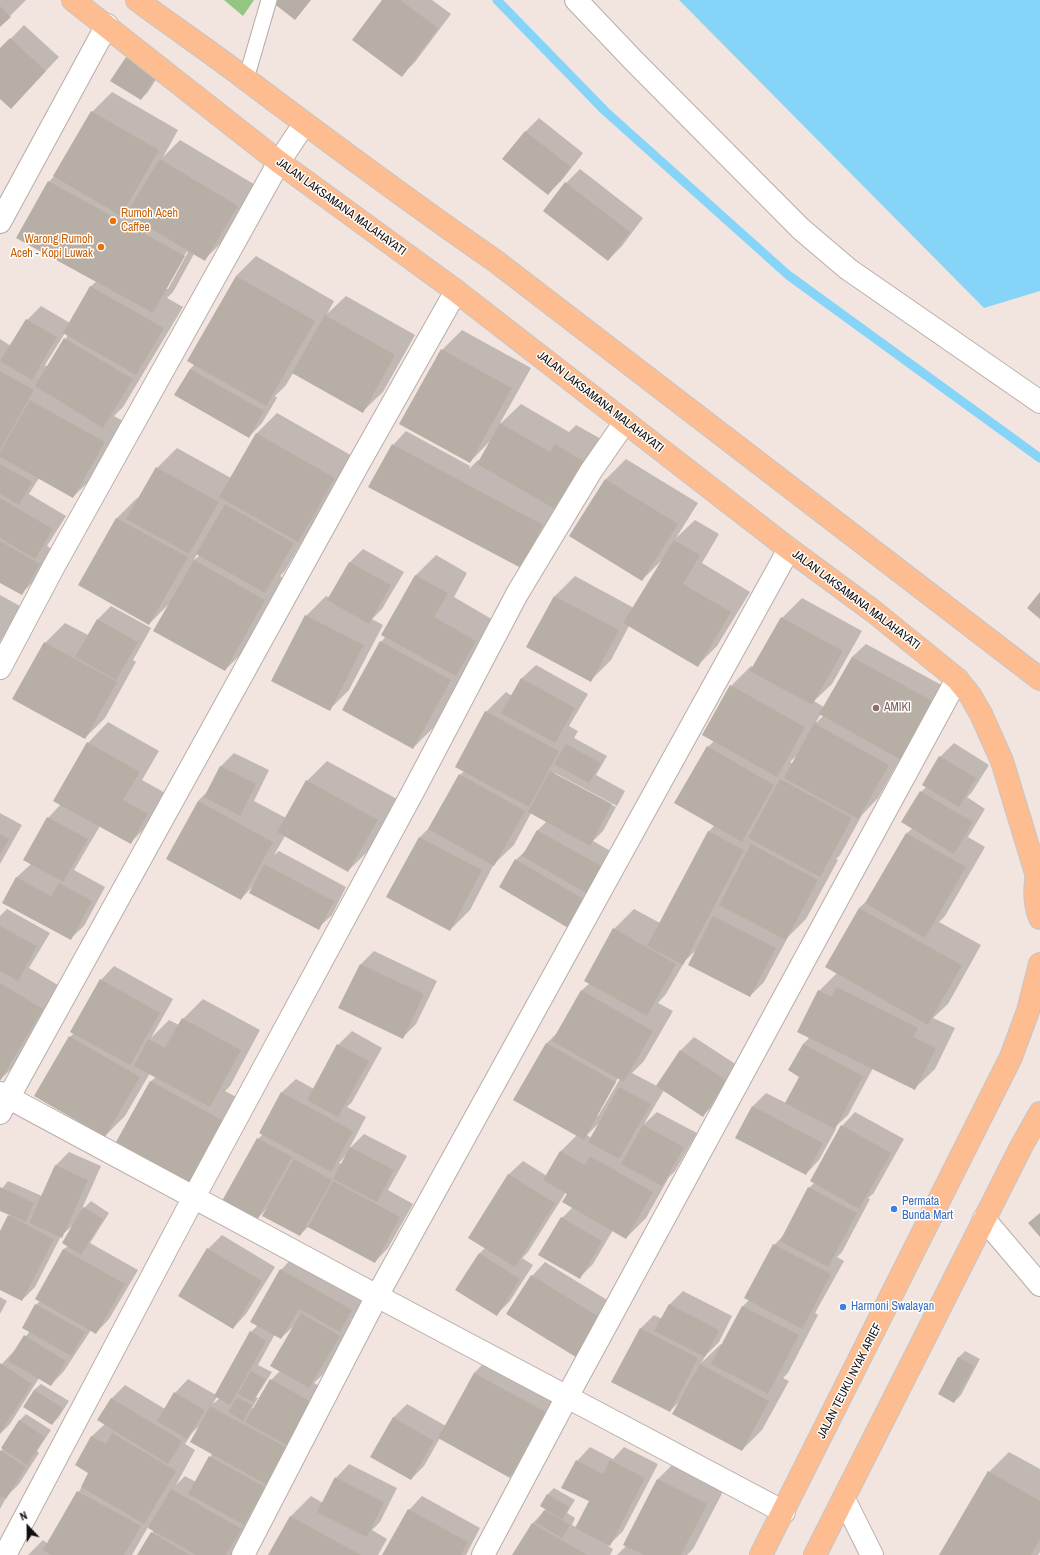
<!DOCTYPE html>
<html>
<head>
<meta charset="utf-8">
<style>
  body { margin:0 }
  #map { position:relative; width:1040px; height:1555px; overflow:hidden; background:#f2e5e0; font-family:"Archivo Narrow",sans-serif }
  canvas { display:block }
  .north { position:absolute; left:8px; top:1507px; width:40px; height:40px; -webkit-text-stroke:3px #fff; paint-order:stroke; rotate:338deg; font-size:11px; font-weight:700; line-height:16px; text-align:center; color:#120e0c }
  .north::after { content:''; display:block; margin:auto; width:14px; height:18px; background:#120e0c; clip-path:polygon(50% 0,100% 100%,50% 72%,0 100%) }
</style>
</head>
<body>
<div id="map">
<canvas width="1040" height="1555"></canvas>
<div class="north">N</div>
</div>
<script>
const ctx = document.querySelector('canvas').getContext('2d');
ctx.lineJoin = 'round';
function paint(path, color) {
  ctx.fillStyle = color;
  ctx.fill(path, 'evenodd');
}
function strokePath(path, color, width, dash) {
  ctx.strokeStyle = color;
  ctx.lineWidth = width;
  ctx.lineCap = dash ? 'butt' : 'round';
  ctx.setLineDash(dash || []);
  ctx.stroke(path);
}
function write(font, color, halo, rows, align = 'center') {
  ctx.font = font + ' "Archivo Narrow",sans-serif';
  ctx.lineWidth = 3;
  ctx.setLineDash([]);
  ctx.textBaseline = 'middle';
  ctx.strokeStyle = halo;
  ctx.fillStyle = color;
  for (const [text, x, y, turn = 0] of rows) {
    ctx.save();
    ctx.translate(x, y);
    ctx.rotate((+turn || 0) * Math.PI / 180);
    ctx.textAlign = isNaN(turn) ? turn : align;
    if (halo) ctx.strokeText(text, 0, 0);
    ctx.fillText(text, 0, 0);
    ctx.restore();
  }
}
const green = new Path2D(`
  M 224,0 L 254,0 L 243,16 Z`);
const water = new Path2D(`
  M 679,0 L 1040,0 L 1040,291 L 984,308 Z`);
const shadow = new Path2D(`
  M 0,0 L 26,0 L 0,26 Z
  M 383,0 L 432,0 L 451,14 L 415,62 L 402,75 Z
  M 24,25 L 59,57 L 24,94 L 0,97 L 0,50 Z
  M 133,52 L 162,70 L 148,92 L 141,99 L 126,58 Z
  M 112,92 L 178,130 L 163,157 L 180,140 L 257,186 L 224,240 L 204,260 L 194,254 L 173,292 L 167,298 L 183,307 L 123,407 L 114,416 L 125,422 L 93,477 L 73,497 L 39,478 L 29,494 L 66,516 L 47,546 L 53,550 L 35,580 L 21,594 L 0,582 L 0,339 L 11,346 L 27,320 L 41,306 L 70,323 L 90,287 L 97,281 L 49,182 L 54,176 L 92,112 ZM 187,251 L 188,252 L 168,289 L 165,289 ZM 65,333 L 68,335 L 48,367 L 45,365 Z
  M 539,118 L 583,153 L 562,180 L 548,194 L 504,159 L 526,131 Z
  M 580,169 L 643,218 L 622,246 L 608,260 L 566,183 Z
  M 256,256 L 334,301 L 327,314 L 346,296 L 415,335 L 383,392 L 362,412 L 293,373 L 286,385 L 275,396 L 277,398 L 262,423 L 249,437 L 176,395 L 190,369 L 195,364 L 236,276 Z
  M 462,330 L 531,368 L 499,425 L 521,404 L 569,432 L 576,425 L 603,440 L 521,567 L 393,445 L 406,431 L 470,466 L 469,469 L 478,460 L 480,461 L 490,441 L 470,462 L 442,350 Z
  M 277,413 L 354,457 L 318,520 L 310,528 L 285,571 L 280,576 L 285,579 L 245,650 L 225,670 L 169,604 L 149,624 L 79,585 L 117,518 L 137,498 L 138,499 L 157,468 L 177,448 L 231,478 L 257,433 ZM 197,554 L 200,555 L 194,560 Z
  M 626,459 L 698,503 L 676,538 L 695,520 L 719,534 L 702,563 L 750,592 L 717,646 L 697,666 L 629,626 L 611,660 L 591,680 L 555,596 L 575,576 L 634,608 L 662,560 L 642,580 L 570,536 L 606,479 Z
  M 363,549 L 404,572 L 382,609 L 372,619 L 383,625 L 349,690 L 329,710 L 306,616 L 326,596 L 330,598 L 350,562 Z
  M 436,555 L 467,573 L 454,597 L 495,621 L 471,660 L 433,728 L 413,748 L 381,642 L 386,636 L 382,634 L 416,575 Z
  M 0,595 L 20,606 L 0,642 Z
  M 802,598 L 862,631 L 832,684 L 814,701 L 824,707 L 852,657 L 866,644 L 947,688 L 900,759 L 878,798 L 862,815 L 840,855 L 836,859 L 838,860 L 806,919 L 788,937 L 764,982 L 750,996 L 695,951 L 685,961 L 666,994 L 658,1003 L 673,1011 L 644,1061 L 632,1073 L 657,1086 L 681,1050 L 694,1037 L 740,1067 L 716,1102 L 703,1116 L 664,1090 L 644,1124 L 657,1112 L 697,1133 L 675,1171 L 669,1177 L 646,1218 L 626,1238 L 613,1230 L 593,1264 L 580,1277 L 540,1255 L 562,1218 L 573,1207 L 569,1193 L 566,1192 L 528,1252 L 522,1258 L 533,1265 L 510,1301 L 496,1315 L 479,1254 L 486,1247 L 469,1237 L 509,1174 L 523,1161 L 547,1176 L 561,1151 L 577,1135 L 514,1100 L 547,1043 L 558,1032 L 582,990 L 590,983 L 614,929 L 634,909 L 660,923 L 709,831 L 715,825 L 708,747 L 714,741 L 731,686 L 751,666 L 753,667 L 782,618 ZM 821,714 L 823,716 L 817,722 L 816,722 ZM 796,756 L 793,764 L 790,762 ZM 618,1078 L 620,1079 L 598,1116 L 596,1116 ZM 599,1123 L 591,1138 L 587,1135 Z
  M 111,606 L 151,628 L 133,660 L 136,662 L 105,718 L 85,738 L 45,643 L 65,623 L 88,635 L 98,619 Z
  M 536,665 L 588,694 L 569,726 L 578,731 L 574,738 L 607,756 L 596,775 L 625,791 L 617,806 L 555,773 L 555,775 L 616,807 L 603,831 L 593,841 L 621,857 L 589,917 L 516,860 L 527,849 L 537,831 L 547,821 L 531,813 L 514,845 L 494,864 L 470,910 L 450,930 L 388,897 L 420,837 L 430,827 L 460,775 L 464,771 L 486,712 L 506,692 L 512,696 L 522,678 Z
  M 108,722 L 159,751 L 142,780 L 167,794 L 150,823 L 130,843 L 100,826 L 74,870 L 105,887 L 84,926 L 70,939 L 3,903 L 17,877 L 31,864 L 48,818 L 61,804 L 88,743 Z
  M 954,743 L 989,765 L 972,792 L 967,797 L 985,809 L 968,837 L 985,847 L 945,916 L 939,922 L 981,945 L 948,1004 L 933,1018 L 955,1028 L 935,1069 L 914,1089 L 873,1068 L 848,1115 L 834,1128 L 836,1129 L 819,1160 L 806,1174 L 736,1138 L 753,1106 L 766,1093 L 786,1103 L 801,1076 L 803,1044 L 810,1037 L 819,991 L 837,973 L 859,908 L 869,899 L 907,833 L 913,828 L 921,792 L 927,786 L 940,757 Z
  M 234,753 L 269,770 L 254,801 L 286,818 L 307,781 L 327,761 L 397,799 L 368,851 L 348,871 L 285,836 L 274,855 L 279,851 L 346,887 L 332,915 L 318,928 L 253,886 L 241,899 L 198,801 L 207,792 L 221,766 Z
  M 0,813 L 22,825 L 0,864 Z
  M 7,909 L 50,933 L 29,968 L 63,988 L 19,1061 L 0,1080 L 0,916 Z
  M 374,951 L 437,981 L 416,1024 L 402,1038 L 339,1007 L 361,964 Z
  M 114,966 L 173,999 L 151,1038 L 169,1020 L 179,1025 L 183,1019 L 203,999 L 260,1030 L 230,1086 L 225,1091 L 244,1101 L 210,1161 L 117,1142 L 151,1081 L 156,1077 L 150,1073 L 125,1116 L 105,1136 L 70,1037 L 74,1033 L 101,980 Z
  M 352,1031 L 382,1048 L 352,1102 L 347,1107 L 366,1117 L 349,1149 L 364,1134 L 407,1156 L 388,1190 L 413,1204 L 388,1248 L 375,1262 L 308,1227 L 300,1235 L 267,1208 L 257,1219 L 224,1200 L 258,1139 L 263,1134 L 260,1132 L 282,1092 L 296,1079 L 314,1089 L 338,1045 ZM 346,1155 L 342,1164 L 339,1163 Z
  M 855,1112 L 904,1139 L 873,1194 L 868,1198 L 870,1199 L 842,1252 L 837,1257 L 844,1261 L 815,1313 L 818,1315 L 788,1373 L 783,1378 L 789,1381 L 762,1430 L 742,1450 L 680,1401 L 670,1411 L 640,1329 L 654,1315 L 662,1319 L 669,1305 L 683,1291 L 732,1316 L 719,1342 L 706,1355 L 701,1363 L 721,1344 L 722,1345 L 743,1306 L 749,1300 L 774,1245 L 785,1234 L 809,1188 L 814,1183 L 842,1126 Z
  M 69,1152 L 101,1166 L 81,1211 L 91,1201 L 109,1213 L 90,1243 L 138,1270 L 109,1319 L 96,1333 L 91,1330 L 64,1371 L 51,1385 L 39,1378 L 10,1424 L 0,1434 L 0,1366 L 14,1351 L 30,1331 L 36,1305 L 40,1301 L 36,1299 L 64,1249 L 68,1246 L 72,1226 L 61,1236 L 35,1287 L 22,1300 L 0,1289 L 0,1233 L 10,1215 L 0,1210 L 0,1191 L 8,1181 L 42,1196 L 56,1165 Z
  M 222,1235 L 275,1267 L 246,1314 L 233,1328 L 208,1249 Z
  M 294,1256 L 365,1296 L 354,1317 L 350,1320 L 353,1322 L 323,1374 L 314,1383 L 326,1390 L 236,1555 L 138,1555 L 154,1530 L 148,1527 L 132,1555 L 28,1555 L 43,1540 L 48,1544 L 90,1473 L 76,1465 L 92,1436 L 105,1424 L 111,1399 L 125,1385 L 165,1409 L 175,1393 L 188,1379 L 216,1395 L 251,1332 L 258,1325 L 281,1270 ZM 295,1325 L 280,1371 L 271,1380 L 254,1409 L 252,1408 L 258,1398 L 256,1397 L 272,1372 L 258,1365 L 275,1334 L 281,1338 ZM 217,1397 L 220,1398 L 214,1403 L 213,1403 ZM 200,1425 L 212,1454 L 196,1482 L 185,1476 L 176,1485 L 195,1450 L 185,1444 L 192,1433 Z
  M 545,1262 L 617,1306 L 593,1344 L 532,1276 Z
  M 0,1297 L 7,1301 L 0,1314 Z
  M 965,1351 L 980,1359 L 961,1395 L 954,1402 L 958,1358 Z
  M 494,1353 L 565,1392 L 530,1456 L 510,1476 L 440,1438 L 424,1466 L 411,1479 L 371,1456 L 394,1417 L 407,1404 L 446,1426 L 474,1373 Z
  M 41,1384 L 69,1401 L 58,1418 L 52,1424 L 34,1390 Z
  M 26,1414 L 51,1430 L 37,1451 L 39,1453 L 19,1484 L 7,1496 L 0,1509 L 0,1453 L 20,1420 Z
  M 590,1447 L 613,1459 L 624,1447 L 658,1464 L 623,1531 L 608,1546 L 613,1549 L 610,1555 L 513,1555 L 533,1523 L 546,1509 L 541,1506 L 548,1494 L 554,1488 L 575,1500 L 567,1513 L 575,1518 L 572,1525 L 576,1527 L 590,1501 L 577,1461 Z
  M 1009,1452 L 1040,1469 L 1040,1552 L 1038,1555 L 940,1555 L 989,1472 Z
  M 678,1459 L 727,1484 L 693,1549 L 687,1555 L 617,1555 L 627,1545 L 625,1544 L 658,1479 Z
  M 349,1464 L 397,1488 L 380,1522 L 372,1530 L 387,1539 L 378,1555 L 269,1555 L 291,1516 L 311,1496 L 323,1503 L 336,1478 Z
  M 422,1496 L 480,1528 L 466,1555 L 383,1555 L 409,1510 Z`);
const stream = new Path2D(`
  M 497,0 L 605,111 L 788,275 L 1040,458`);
const building = new Path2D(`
  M 273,0 L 311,0 L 295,20 L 272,2 Z
  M 382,0 L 400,0 L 438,28 L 402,77 L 352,40 Z
  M 0,6 L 11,17 L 0,27 Z
  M 10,38 L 46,71 L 11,109 L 0,99 L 0,48 Z
  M 126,57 L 156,77 L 141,100 L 110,81 Z
  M 91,111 L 159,150 L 121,216 L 53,176 Z
  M 525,131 L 571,167 L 548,195 L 502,159 Z
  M 160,159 L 238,206 L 205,261 L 126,214 Z
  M 48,181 L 185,256 L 153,313 L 16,238 Z
  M 565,182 L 630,232 L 608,261 L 543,211 Z
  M 236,276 L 315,321 L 266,406 L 187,361 Z
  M 90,286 L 164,328 L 136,375 L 63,333 Z
  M 325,315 L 395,355 L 363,413 L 292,373 Z
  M 26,319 L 57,337 L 32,380 L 0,361 Z
  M 64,338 L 133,379 L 103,428 L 35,386 Z
  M 441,349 L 512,388 L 470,463 L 399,424 Z
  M 190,369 L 264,411 L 249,438 L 174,395 Z
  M 0,371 L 34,390 L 0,450 Z
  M 30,400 L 105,442 L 73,498 L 0,457 L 0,452 Z
  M 500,423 L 550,452 L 555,444 L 583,461 L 555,509 L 477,464 Z
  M 256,433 L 335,478 L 298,542 L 219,497 Z
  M 392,444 L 543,525 L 521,568 L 368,487 Z
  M 0,464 L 32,482 L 19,505 L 0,494 Z
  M 156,467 L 219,502 L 189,554 L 126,519 Z
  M 605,479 L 678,524 L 642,581 L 569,536 Z
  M 0,498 L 53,529 L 35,559 L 0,538 Z
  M 225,504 L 294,543 L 265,593 L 196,554 Z
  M 116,518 L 188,557 L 149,625 L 78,585 Z
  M 674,540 L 700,555 L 683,584 L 731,612 L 698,667 L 623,623 Z
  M 0,541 L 40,564 L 22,595 L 0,583 Z
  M 194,560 L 265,600 L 225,671 L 153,631 Z
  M 349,562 L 391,585 L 369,624 L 327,600 Z
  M 415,575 L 448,593 L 434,617 L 476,641 L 456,676 L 381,635 Z
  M 1040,592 L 1040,619 L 1027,608 Z
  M 554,596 L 619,630 L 591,682 L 526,647 Z
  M 305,615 L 364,645 L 330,711 L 271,681 Z
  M 781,617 L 843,651 L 812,705 L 750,671 Z
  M 97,619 L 138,642 L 116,680 L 75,657 Z
  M 380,641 L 451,680 L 413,749 L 342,710 Z
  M 44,642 L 117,682 L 85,739 L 12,699 Z
  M 852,657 L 934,702 L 901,760 L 819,714 Z
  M 521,678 L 575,708 L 555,743 L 501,713 Z
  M 730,685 L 805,727 L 777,777 L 702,735 Z
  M 485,711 L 559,751 L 529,807 L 455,767 Z
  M 814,723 L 889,765 L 858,819 L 784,778 Z
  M 87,742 L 140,772 L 123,800 L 148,814 L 131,844 L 53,801 Z
  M 566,744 L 601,763 L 589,783 L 554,764 Z
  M 707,746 L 774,785 L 742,842 L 674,803 Z
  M 939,756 L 976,778 L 959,807 L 922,785 Z
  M 220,766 L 256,784 L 240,816 L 204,797 Z
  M 550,771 L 612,804 L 590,846 L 528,812 Z
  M 459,774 L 525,811 L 494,866 L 428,829 Z
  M 780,779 L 852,818 L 820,877 L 748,838 Z
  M 306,780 L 378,820 L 348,872 L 277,832 Z
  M 920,791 L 973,822 L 954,854 L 901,822 Z
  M 198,801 L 273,842 L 241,900 L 166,859 Z
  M 47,817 L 88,839 L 63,882 L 23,860 Z
  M 537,830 L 608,870 L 593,897 L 522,856 Z
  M 708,831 L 744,850 L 683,965 L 647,946 Z
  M 906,833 L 966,867 L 925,938 L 865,903 Z
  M 0,834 L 9,839 L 0,855 Z
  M 419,837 L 482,870 L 450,931 L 386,897 Z
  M 751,844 L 818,880 L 786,940 L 719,905 Z
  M 515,859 L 592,904 L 575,932 L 499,887 Z
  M 264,864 L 334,901 L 319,930 L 249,893 Z
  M 16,877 L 51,896 L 59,883 L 92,901 L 71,940 L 2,903 Z
  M 859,908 L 962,965 L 928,1025 L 825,967 Z
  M 713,916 L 776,948 L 750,997 L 688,965 Z
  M 0,926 L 37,946 L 18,981 L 0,971 Z
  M 613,928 L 676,964 L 647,1016 L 584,981 Z
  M 360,964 L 424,994 L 403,1039 L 338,1008 Z
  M 100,979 L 160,1013 L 130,1065 L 70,1032 Z
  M 0,983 L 43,1009 L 0,1081 Z
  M 837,987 L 918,1028 L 913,1037 L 936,1048 L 915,1090 L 797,1032 L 818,990 L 831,997 Z
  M 581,990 L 653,1031 L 624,1082 L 552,1041 Z
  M 182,1018 L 241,1050 L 210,1107 L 134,1066 L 148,1039 L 165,1048 Z
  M 69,1036 L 140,1077 L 105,1137 L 34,1096 Z
  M 546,1043 L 616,1082 L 584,1140 L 513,1100 Z
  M 337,1044 L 369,1061 L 338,1117 L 307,1100 Z
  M 803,1044 L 863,1076 L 835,1129 L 785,1103 L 799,1077 L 788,1070 Z
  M 680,1050 L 727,1081 L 703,1117 L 656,1086 Z
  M 150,1081 L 224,1121 L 190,1183 L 116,1142 Z
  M 619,1087 L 651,1104 L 619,1159 L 588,1142 Z
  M 281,1092 L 353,1131 L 331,1172 L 259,1133 Z
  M 752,1106 L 823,1143 L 806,1175 L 735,1138 Z
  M 643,1125 L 684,1147 L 662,1186 L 621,1164 Z
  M 841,1125 L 891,1153 L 859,1209 L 810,1181 Z
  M 257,1138 L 292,1157 L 257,1220 L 222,1201 Z
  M 350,1147 L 394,1170 L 377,1202 L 333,1179 Z
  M 560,1151 L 585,1165 L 590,1156 L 653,1192 L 626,1239 L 562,1202 L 567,1194 L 543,1180 Z
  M 294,1159 L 332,1180 L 300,1236 L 262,1216 Z
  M 55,1165 L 88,1180 L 62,1238 L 29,1223 Z
  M 508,1174 L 555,1203 L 515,1267 L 468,1238 Z
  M 333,1181 L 400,1217 L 375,1263 L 308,1227 Z
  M 0,1187 L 34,1203 L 26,1222 L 0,1211 Z
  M 808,1187 L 857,1213 L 828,1267 L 780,1241 Z
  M 83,1207 L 103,1219 L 81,1255 L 62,1243 Z
  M 1040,1213 L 1040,1237 L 1028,1223 Z
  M 8,1215 L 54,1239 L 22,1301 L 0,1290 L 0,1231 Z
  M 561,1217 L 602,1241 L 580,1279 L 538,1255 Z
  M 773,1244 L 831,1274 L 802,1329 L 744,1298 Z
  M 207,1248 L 262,1281 L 233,1329 L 178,1296 Z
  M 63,1249 L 125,1284 L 96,1334 L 35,1299 Z
  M 479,1253 L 520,1279 L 497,1316 L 455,1290 Z
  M 280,1269 L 352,1310 L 340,1332 L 299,1309 L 281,1339 L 250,1322 Z
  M 531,1275 L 604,1320 L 579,1359 L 506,1314 Z
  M 35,1304 L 85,1332 L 71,1356 L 22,1328 Z
  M 669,1304 L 719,1330 L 705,1357 L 654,1331 Z
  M 742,1306 L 799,1335 L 768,1394 L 711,1364 Z
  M 301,1313 L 340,1336 L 309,1388 L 270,1366 Z
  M 640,1328 L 698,1358 L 670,1412 L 611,1382 Z
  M 250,1331 L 266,1341 L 230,1405 L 214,1396 Z
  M 24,1335 L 66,1361 L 51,1386 L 8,1361 Z
  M 958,1357 L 974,1366 L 954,1403 L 938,1394 Z
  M 0,1363 L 32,1384 L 0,1433 Z
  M 700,1364 L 769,1401 L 742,1451 L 672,1414 Z
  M 251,1371 L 266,1379 L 253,1402 L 238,1394 Z
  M 474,1373 L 546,1412 L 510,1478 L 438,1438 Z
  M 270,1379 L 313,1403 L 288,1446 L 245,1422 Z
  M 34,1390 L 63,1408 L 52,1425 L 23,1407 Z
  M 174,1392 L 205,1410 L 187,1439 L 157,1421 Z
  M 237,1397 L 252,1405 L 243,1421 L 228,1412 Z
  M 111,1398 L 182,1441 L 168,1464 L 97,1420 Z
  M 210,1406 L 289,1449 L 269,1486 L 190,1442 Z
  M 393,1417 L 434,1441 L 411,1480 L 370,1457 Z
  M 19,1420 L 45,1437 L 27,1465 L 1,1448 Z
  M 112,1433 L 176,1471 L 144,1524 L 81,1487 L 88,1473 L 75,1465 L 91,1436 L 106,1444 Z
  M 0,1450 L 26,1467 L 6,1499 L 2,1496 L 0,1499 Z
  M 209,1456 L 265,1487 L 244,1525 L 188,1494 Z
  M 576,1460 L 603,1474 L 610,1460 L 645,1478 L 610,1546 L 575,1528 L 589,1501 L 561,1488 Z
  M 988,1471 L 1040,1501 L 1040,1539 L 1031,1555 L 939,1555 Z
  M 335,1477 L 384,1502 L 367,1537 L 317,1512 Z
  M 657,1479 L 707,1504 L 681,1555 L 644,1555 L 623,1545 Z
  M 171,1489 L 242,1529 L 226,1555 L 196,1555 L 148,1528 Z
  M 77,1491 L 141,1526 L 124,1555 L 51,1555 L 43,1550 Z
  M 547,1494 L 569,1507 L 562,1520 L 540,1506 Z
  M 408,1509 L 468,1542 L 461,1555 L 382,1555 Z
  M 544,1510 L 570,1525 L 562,1538 L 536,1523 Z
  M 290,1516 L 361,1555 L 268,1555 Z
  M 532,1523 L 587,1555 L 512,1555 Z
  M 151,1532 L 190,1555 L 137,1555 Z`);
const lane = new Path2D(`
  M 246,79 L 269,0`);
const street = new Path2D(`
  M 576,0 L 634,61 L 801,229 L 848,269 L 1040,402
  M 0,222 L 107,25
  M 0,668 L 54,566 L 279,162 L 304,124
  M 0,1093 L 377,1296 L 784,1512
  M 0,1113 L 359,463 L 456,291
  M 984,1219 L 1040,1285
  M 844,1499 L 872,1555
  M 5,1555 L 194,1197 L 415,788 L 517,594 L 591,471 L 625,422
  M 243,1555 L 377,1296 L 789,549
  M 483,1555 L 567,1397 L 957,679`);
const highway = new Path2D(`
  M 73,0 L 279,162 L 456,291 L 789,549 L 873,611 L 957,679 L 970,695 L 981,714 L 1002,761 L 1036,873
  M 137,0 C 173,27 211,52 247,80 C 328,141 410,202 494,260 L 1040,679
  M 1040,862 C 1035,879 1033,900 1040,918
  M 761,1555 L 1011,1057 L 1028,1011 L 1040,964
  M 815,1555 L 1021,1147 L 1040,1113`);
const markers = [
  [113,221,4,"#e8710a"],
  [101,247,4,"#e8710a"],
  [876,708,4,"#8d6e63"],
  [894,1209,4,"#3f7fe0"],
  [843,1307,4,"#3f7fe0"]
];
const streetNames = [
  ["JALAN LAKSAMANA MALAHAYATI",341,207,36],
  ["JALAN LAKSAMANA MALAHAYATI",600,402,38],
  ["JALAN LAKSAMANA MALAHAYATI",856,600,37],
  ["JALAN TEUKU NYAK ARIEF",850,1381,-63]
];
const foodNames = [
  ["Rumoh Aceh",121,214],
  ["Caffee",121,228],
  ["Warong Rumoh",93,240,"right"],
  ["Aceh - Kopi Luwak",93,254,"right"]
];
const educationNames = [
  ["AMIKI",884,708]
];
const shopNames = [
  ["Permata",902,1202],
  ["Bunda Mart",902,1216],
  ["Harmoni Swalayan",851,1307]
];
paint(green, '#92c681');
paint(water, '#87d4f9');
paint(shadow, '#0003');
strokePath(stream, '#87d4f9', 9);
paint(building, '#b7afa6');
strokePath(lane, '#b8aca7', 17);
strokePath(street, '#b8aca7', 24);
strokePath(highway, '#c6c5c5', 24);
strokePath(lane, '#fff', 15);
strokePath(street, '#fff', 22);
strokePath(highway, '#fdbd91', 22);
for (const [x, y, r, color] of markers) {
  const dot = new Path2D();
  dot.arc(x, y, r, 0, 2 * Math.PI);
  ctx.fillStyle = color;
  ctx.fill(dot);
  strokePath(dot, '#fff', 1.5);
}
write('12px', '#120e0c', '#fff', streetNames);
write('12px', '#c56008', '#fff', foodNames, 'left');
write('12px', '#785e54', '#fff', educationNames, 'left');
write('12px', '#366cbe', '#fff', shopNames, 'left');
</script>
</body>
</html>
